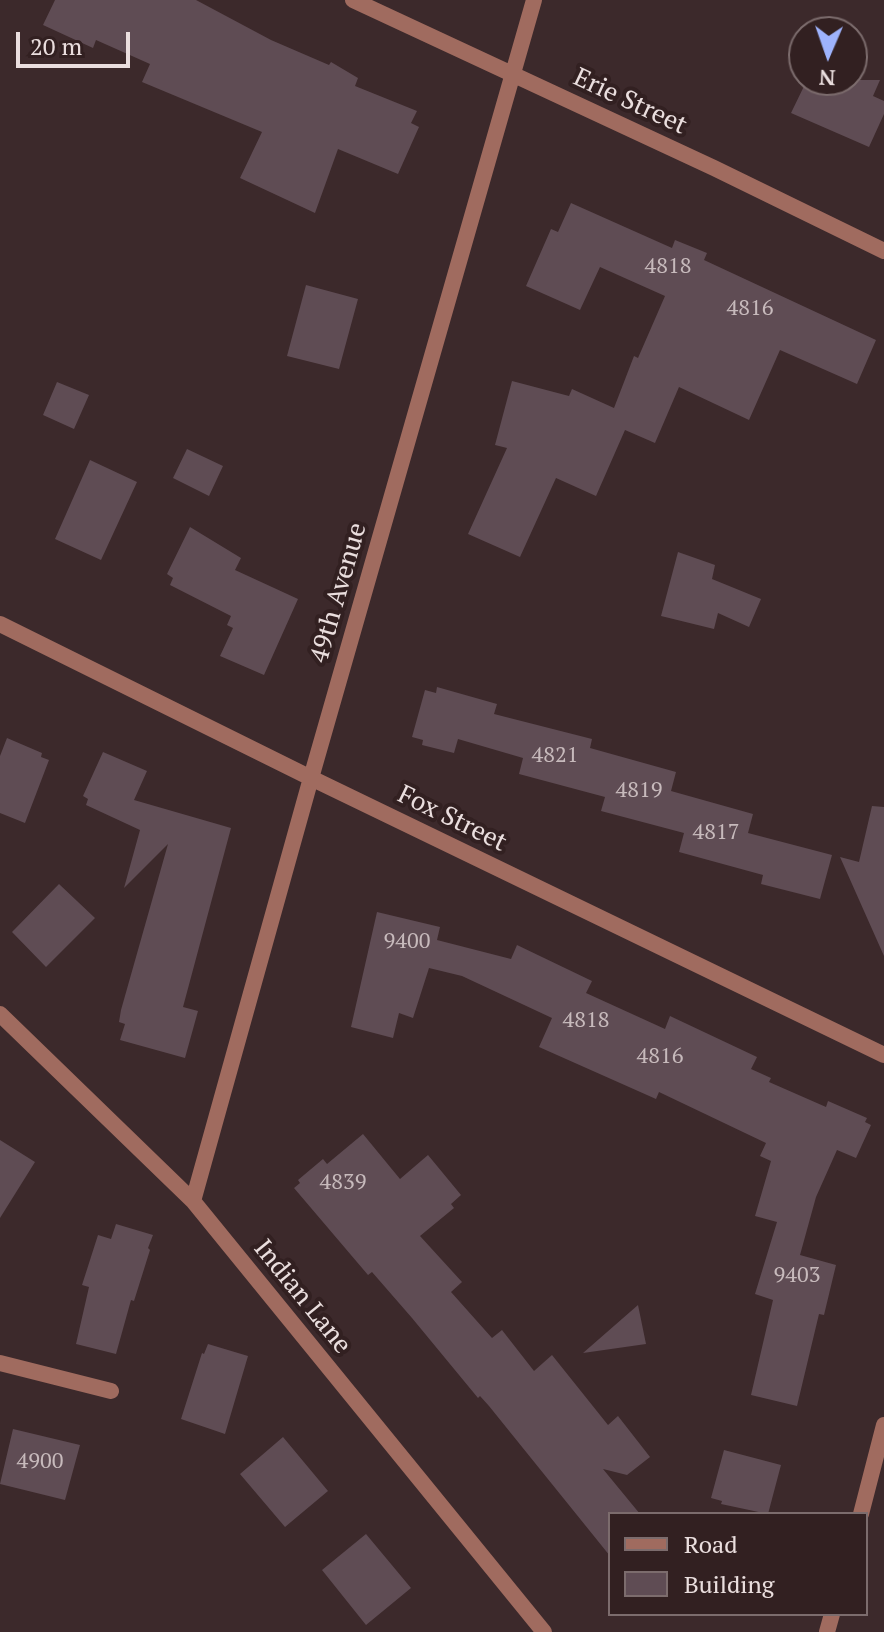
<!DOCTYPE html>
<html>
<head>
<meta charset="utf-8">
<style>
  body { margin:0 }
  #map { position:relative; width:884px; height:1632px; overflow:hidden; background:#3c292b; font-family:"PT Serif",serif }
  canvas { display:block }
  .legend { position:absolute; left:608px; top:1512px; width:260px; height:104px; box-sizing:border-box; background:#322021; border:2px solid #7c6c6d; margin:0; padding:10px 14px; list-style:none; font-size:24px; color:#eadede }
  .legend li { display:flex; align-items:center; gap:16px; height:40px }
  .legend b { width:40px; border:2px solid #7c6c6d }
  .north { position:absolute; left:788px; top:16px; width:80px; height:80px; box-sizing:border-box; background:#322021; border:2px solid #7c6c6d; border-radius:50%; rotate:182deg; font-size:22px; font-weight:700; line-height:32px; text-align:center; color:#eadede }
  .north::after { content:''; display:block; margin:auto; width:28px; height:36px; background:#9eb3fd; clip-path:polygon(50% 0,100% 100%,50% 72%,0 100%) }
  .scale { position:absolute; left:16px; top:32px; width:114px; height:36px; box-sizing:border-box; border:4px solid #eadede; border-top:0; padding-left:10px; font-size:24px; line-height:28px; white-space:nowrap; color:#eadede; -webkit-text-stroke:6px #322021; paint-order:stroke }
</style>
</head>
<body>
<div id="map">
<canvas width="884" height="1632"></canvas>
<ul class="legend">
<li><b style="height:10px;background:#a06b5f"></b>Road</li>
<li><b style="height:22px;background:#5f4c54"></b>Building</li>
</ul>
<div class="north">N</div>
<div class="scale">20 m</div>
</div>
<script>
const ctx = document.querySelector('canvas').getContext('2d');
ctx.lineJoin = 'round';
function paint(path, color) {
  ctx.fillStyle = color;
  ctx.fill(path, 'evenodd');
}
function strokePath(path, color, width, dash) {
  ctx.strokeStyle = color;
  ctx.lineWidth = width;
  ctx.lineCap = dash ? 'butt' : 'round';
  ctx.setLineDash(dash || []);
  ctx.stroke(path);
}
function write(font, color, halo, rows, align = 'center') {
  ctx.font = font + ' "PT Serif",serif';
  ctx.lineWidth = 8;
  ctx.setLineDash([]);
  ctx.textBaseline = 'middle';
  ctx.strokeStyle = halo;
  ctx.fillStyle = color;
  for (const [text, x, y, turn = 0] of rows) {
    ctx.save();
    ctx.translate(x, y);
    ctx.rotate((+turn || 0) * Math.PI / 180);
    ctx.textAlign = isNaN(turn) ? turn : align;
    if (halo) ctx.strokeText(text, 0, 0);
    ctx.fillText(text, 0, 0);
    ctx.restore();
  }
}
const building = new Path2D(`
  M 55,0 L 196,0 L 271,40 L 329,65 L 331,62 L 358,78 L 355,86 L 417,111 L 411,123 L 419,127 L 398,174 L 338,149 L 315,213 L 240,178 L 262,132 L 142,82 L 150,64 L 96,40 L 93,48 L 43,25 Z
  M 807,80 L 880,80 L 873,96 L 884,101 L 884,114 L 869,147 L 791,113 Z
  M 571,203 L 672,248 L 675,240 L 707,253 L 704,260 L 876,340 L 857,384 L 780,350 L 749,420 L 679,387 L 655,443 L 625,430 L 596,496 L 556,478 L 520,557 L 468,534 L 507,448 L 495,445 L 512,381 L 569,396 L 572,389 L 614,408 L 634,356 L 638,358 L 665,296 L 600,267 L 580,310 L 526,286 L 551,229 L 558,232 Z
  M 306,285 L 358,299 L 339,369 L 287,356 Z
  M 57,382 L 89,395 L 74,429 L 43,415 Z
  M 187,449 L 223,466 L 209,496 L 173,478 Z
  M 90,460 L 137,482 L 101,560 L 55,539 Z
  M 190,527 L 241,558 L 235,570 L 298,599 L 264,675 L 220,656 L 233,628 L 227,625 L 231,616 L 170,585 L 173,578 L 167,574 Z
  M 678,552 L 715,565 L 712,579 L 761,599 L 749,627 L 718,613 L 714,629 L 661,616 Z
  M 437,687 L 497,704 L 494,714 L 592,739 L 590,748 L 676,772 L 671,791 L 753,814 L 748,833 L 832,855 L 820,899 L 761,884 L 763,875 L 679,852 L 684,833 L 601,811 L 605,797 L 519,774 L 523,758 L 458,739 L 454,753 L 422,745 L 423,740 L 412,737 L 425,690 L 436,693 Z
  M 7,738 L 42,753 L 41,757 L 49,760 L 25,823 L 0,813 L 0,756 Z
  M 103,752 L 147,771 L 134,800 L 231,828 L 183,1007 L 198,1011 L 185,1058 L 120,1040 L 125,1024 L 119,1022 L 121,1010 L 168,844 L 124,888 L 140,830 L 86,805 L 88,799 L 83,796 Z
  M 872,806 L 884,807 L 884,956 L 840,857 L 859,862 Z
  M 59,884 L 95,918 L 46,967 L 12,932 Z
  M 377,912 L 440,927 L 437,940 L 511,959 L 517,945 L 592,981 L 586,993 L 665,1029 L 670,1016 L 757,1057 L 751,1069 L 771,1078 L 769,1082 L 826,1107 L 828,1101 L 867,1118 L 865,1122 L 871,1125 L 856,1158 L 837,1150 L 816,1197 L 800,1255 L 836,1265 L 824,1315 L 819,1314 L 797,1406 L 751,1395 L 773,1300 L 755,1294 L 777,1222 L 755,1216 L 771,1161 L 760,1156 L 766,1143 L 659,1092 L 656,1099 L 539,1047 L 552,1018 L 462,976 L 429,968 L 413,1018 L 399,1013 L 393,1038 L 351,1027 Z
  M 363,1134 L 400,1179 L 428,1155 L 461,1195 L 451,1204 L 454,1208 L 420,1236 L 462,1282 L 451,1292 L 492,1338 L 502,1330 L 534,1371 L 552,1355 L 608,1425 L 618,1416 L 650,1457 L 627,1475 L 603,1469 L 640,1514 L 610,1514 L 610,1556 L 489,1406 L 480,1396 L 478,1398 L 412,1318 L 372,1272 L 368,1275 L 294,1188 L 300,1183 L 298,1180 L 323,1159 L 327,1164 Z
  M 0,1140 L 35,1162 L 0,1218 Z
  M 116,1224 L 153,1235 L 148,1248 L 150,1250 L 134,1301 L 131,1300 L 116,1354 L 76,1344 L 89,1287 L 82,1285 L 98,1235 L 111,1239 Z
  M 638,1305 L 646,1344 L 583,1353 Z
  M 208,1344 L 248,1356 L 225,1434 L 181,1419 L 202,1353 L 204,1354 Z
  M 13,1429 L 80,1445 L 65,1500 L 0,1484 Z
  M 283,1437 L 328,1491 L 285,1527 L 240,1474 Z
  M 724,1450 L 781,1465 L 768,1514 L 721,1504 L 722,1501 L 711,1498 Z
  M 366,1534 L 411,1588 L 366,1625 L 322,1570 Z`);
const street = new Path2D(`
  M 353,0 L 714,168 L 884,251
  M 0,624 L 311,778 L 884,1055
  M 0,1014 L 193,1201 L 544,1632
  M 193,1201 L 311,778 L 534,0
  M 0,1363 L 111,1391
  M 861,1514 L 884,1425
  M 827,1632 L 832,1614`);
const numberNames = [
  ["4818",668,267],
  ["4816",750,309],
  ["4821",555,756],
  ["4819",639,791],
  ["4817",716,833],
  ["9400",407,942],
  ["4818",586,1021],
  ["4816",660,1057],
  ["4839",343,1183],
  ["9403",797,1276],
  ["4900",40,1462]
];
const streetNames = [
  ["Erie Street",630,102,25],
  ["49th Avenue",339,593,-74],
  ["Fox Street",452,819,26],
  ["Indian Lane",302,1297,51]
];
paint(building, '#5f4c54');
strokePath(street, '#a06b5f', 16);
write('22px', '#c7babc', null, numberNames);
write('26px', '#eadede', '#322021', streetNames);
</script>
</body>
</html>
